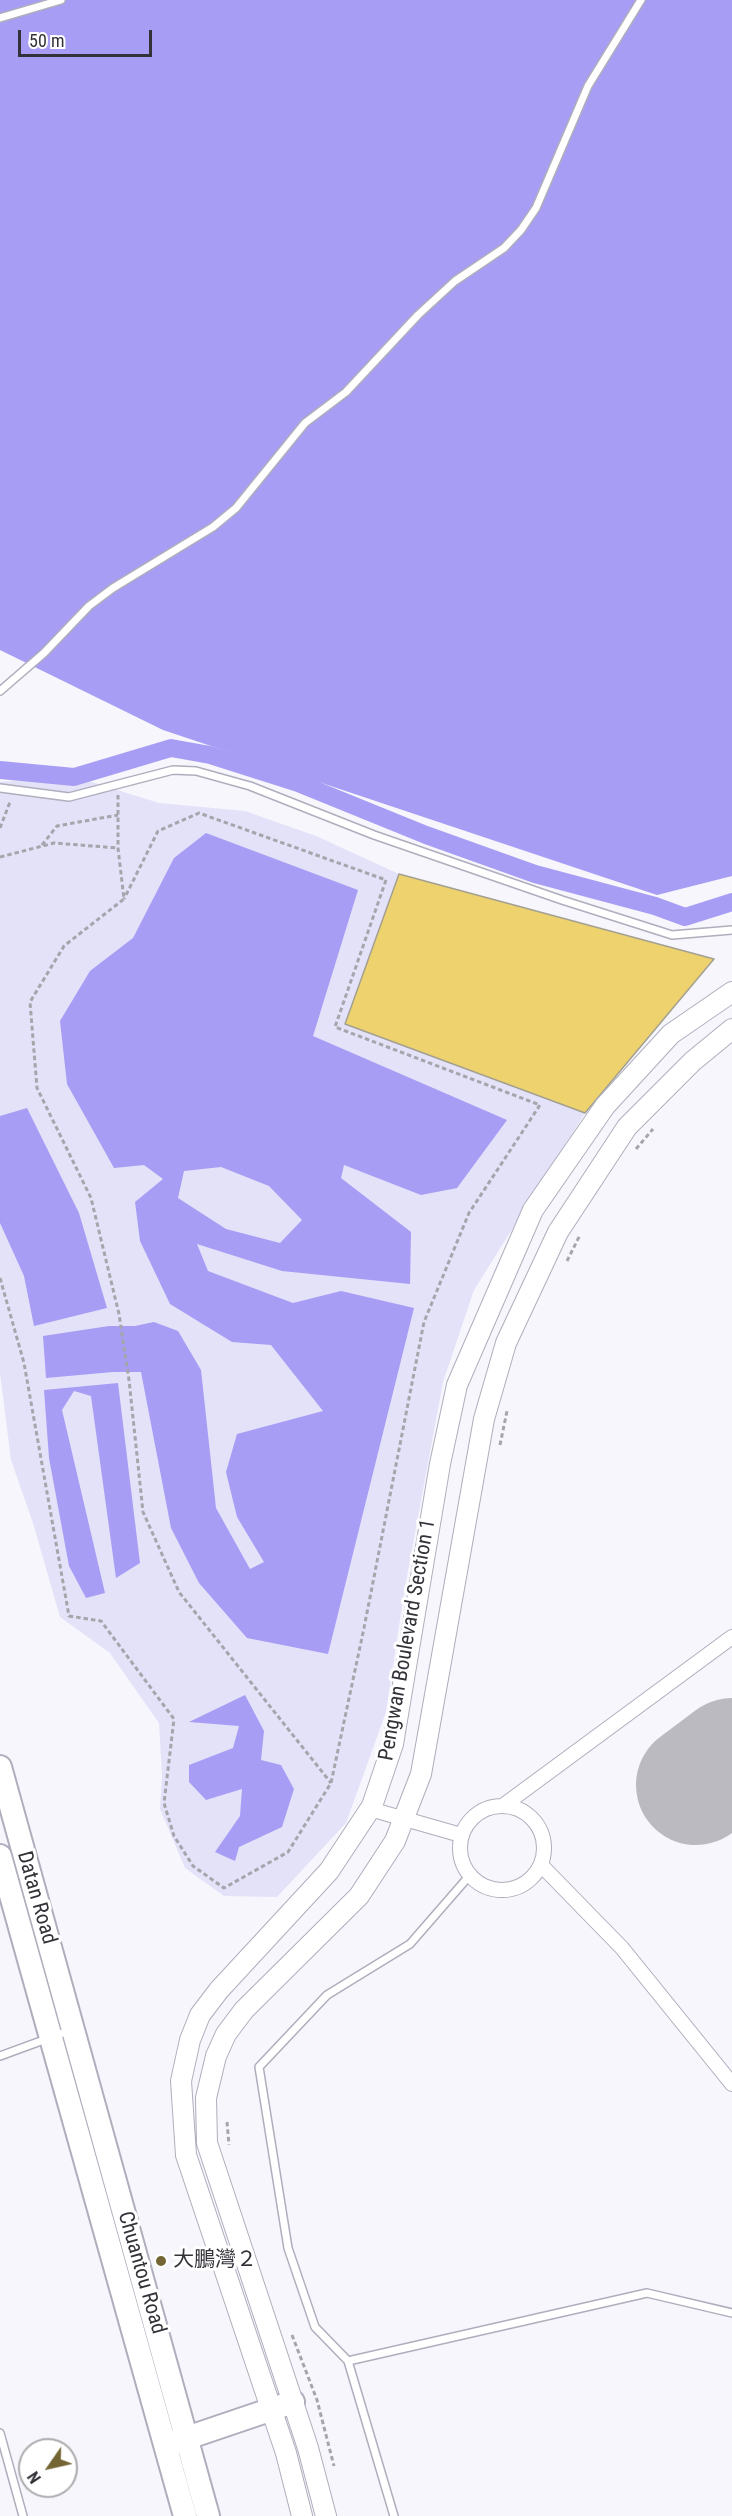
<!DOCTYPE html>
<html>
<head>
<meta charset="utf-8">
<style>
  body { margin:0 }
  #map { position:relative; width:732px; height:2516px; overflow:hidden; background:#f6f6fc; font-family:"Roboto Condensed",sans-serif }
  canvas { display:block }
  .north { position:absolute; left:18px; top:2438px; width:60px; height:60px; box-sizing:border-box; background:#fff; border:2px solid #adadb0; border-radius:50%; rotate:236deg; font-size:16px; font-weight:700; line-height:24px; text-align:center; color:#333239 }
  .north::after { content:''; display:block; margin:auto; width:21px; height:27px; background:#746634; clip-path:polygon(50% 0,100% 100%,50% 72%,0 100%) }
  .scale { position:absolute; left:18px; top:30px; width:134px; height:27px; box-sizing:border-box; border:3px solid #333239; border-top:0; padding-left:8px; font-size:18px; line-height:21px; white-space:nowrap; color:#333239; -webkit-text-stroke:4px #fff; paint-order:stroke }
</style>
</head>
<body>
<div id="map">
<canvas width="732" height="2516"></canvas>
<div class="north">N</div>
<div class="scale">50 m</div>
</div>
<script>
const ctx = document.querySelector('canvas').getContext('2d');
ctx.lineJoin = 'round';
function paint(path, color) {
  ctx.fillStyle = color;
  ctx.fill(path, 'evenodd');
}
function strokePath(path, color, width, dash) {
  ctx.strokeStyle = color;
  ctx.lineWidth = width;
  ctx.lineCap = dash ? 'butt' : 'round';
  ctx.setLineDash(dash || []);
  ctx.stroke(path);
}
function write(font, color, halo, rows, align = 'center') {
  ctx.font = font + ' "Roboto Condensed","Noto Sans TC",sans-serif';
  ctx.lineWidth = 6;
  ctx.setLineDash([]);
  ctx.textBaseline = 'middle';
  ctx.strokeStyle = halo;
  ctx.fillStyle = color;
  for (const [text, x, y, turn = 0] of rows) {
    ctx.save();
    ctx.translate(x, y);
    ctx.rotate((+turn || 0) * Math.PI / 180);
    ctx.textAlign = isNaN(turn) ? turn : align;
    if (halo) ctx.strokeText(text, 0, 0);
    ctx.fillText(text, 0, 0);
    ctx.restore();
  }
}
const green = new Path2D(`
  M 72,776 L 159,803 L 245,811 L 316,836 L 399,874 L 345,1024 L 585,1113 L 474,1290 L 443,1382 L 405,1587 L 386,1712 L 346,1823 L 277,1897 L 224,1896 L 185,1868 L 160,1809 L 162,1776 L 159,1723 L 110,1653 L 60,1617 L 33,1523 L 11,1460 L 0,1373 L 0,782 Z`);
const water = new Path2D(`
  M 0,0 L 732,0 L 732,876 L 657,895 L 163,730 L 0,650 Z
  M 206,833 L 358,890 L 313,1036 L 507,1120 L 457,1188 L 421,1195 L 344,1165 L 341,1178 L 411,1232 L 410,1284 L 282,1271 L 197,1244 L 208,1271 L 293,1303 L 341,1291 L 414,1308 L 328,1654 L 247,1638 L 199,1583 L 171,1528 L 141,1372 L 113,1372 L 46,1378 L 43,1336 L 109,1326 L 135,1326 L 154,1322 L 178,1331 L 201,1370 L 216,1508 L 250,1569 L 264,1562 L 237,1517 L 226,1472 L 237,1434 L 323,1411 L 271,1345 L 232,1342 L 170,1304 L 140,1241 L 135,1202 L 163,1179 L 144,1165 L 114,1168 L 67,1084 L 60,1021 L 90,971 L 133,938 L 174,858 ZM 221,1167 L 269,1186 L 302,1220 L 280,1243 L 226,1229 L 178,1198 L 184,1171 Z
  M 27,1108 L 79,1213 L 107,1308 L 34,1326 L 24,1276 L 0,1223 L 0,1116 Z
  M 118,1383 L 140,1563 L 116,1578 L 91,1396 L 74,1391 L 62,1410 L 105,1593 L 86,1598 L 69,1566 L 49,1458 L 44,1390 Z
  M 245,1695 L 264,1731 L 261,1760 L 281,1765 L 294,1789 L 282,1827 L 239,1847 L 235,1861 L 215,1852 L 240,1816 L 242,1789 L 206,1800 L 189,1782 L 189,1765 L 233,1748 L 239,1726 L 189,1722 Z`);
const canal = new Path2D(`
  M 0,770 L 74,777 L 171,748 L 210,755 L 298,783 L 426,835 L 535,874 L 655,906 L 685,917 L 732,902`);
const runway = new Path2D(`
  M 696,1785 L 732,1758`);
const building = new Path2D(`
  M 399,874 L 714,959 L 585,1113 L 345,1024 Z`);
const path = new Path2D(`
  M 118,795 L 118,848 L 124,899 L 64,946 L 30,1002 L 37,1088 L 91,1198 L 119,1314 L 129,1380 L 143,1512 L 179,1592 L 331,1783
  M 0,828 L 10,802
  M 42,845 L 57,826 L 118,815
  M 0,857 L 54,843 L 118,848
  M 636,1149 L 653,1129
  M 567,1261 L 580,1235
  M 0,1278 L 24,1363 L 69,1616 L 101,1621 L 174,1719 L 164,1803 L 174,1836 L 193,1866 L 224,1888 L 288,1852 L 331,1783 L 364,1628 L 424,1322 L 469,1213 L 540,1105 L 335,1027 L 386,880 L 199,813 L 158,831 L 124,899
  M 500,1445 L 507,1411
  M 227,2122 L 229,2145
  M 292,2335 L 317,2400 L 334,2466`);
const lane = new Path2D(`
  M 0,18 L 61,0
  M 0,691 L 44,653 L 89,606 L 113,588 L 213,527 L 236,508 L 305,423 L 346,392 L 418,315 L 455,281 L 504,248 L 521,230 L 536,208 L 588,86 L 641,0
  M 0,788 L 69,797 L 173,770 L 196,771 L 250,786 L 374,835 L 562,900 L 672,935 L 732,930
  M 0,2056 L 71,2030
  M 348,2361 L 647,2293 L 732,2313
  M 0,2433 L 23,2516
  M 394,2516 L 348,2361 L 315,2327 L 288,2248 L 259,2067 L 327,1995 L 410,1944 L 470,1875`);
const street = new Path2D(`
  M 504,1805 L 732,1637
  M460 1848a42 42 0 1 1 84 0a42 42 0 1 1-84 0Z
  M 370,1809 L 461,1835
  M 541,1865 L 622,1948 L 732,2084`);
const secondary = new Path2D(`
  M 302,2516 L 286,2453 L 186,2155 L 181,2081 L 190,2040 L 200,2015 L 219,1990 L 329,1871 L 372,1806 L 393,1744 L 440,1464 L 457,1385 L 533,1210 L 605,1106 L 671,1034 L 732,992
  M 326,2516 L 308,2448 L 207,2143 L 206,2098 L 216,2056 L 226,2034 L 244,2010 L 359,1896 L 395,1841 L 421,1774 L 484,1419 L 506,1343 L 558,1232 L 627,1127 L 693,1061 L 732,1029`);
const primary = new Path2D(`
  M 0,1767 L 208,2516
  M 0,1856 L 185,2516
  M 175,2442 L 293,2402`);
const markers = [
  [161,2261,6,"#746634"]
];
const streetNames = [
  ["Pengwan Boulevard Section 1",408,1640,-80],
  ["Datan Road",36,1898,74],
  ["Chuantou Road",141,2273,74]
];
const poiNames = [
  ["大鵬灣２",173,2261]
];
paint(green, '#e3e2f9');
paint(water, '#a79df4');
strokePath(canal, '#a79df4', 18);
strokePath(runway, '#babac0', 120);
paint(building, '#edd26e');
strokePath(building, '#a4a091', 1.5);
strokePath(lane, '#aeaebd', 10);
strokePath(street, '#aeaebd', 16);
strokePath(secondary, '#aeaebd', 22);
strokePath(primary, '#aeaebd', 26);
strokePath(path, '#a6a5ac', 3, [4.5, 3]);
strokePath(lane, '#fff', 7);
strokePath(street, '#fff', 14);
strokePath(secondary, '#fff', 20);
strokePath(primary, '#fff', 22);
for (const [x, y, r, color] of markers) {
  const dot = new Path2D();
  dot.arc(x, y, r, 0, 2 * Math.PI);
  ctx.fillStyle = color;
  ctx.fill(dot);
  strokePath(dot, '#fff', 2);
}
write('21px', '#333239', '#fff', streetNames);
write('21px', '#333239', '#fff', poiNames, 'left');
</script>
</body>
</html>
